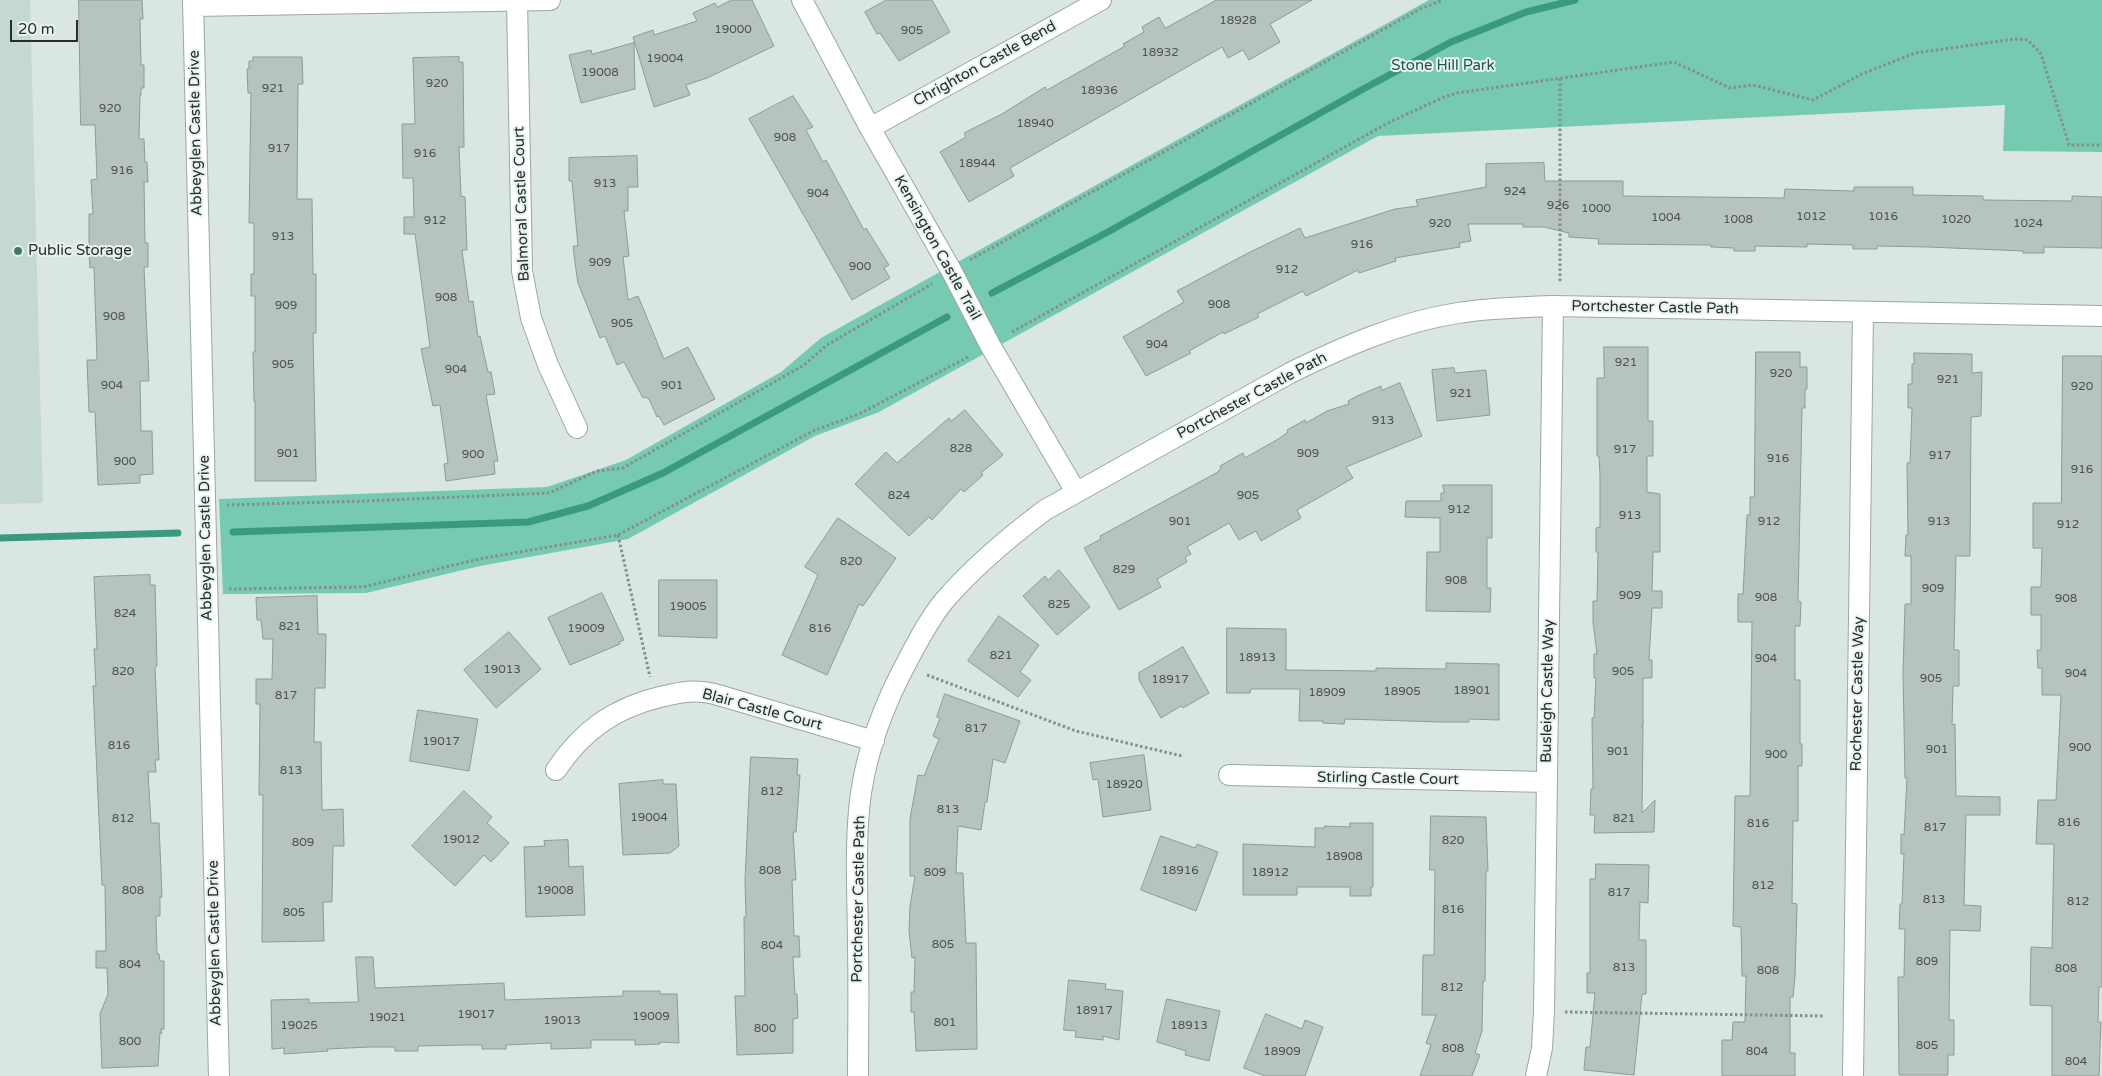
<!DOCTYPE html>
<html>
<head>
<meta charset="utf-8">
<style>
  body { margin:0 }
  #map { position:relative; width:2102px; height:1076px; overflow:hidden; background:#dae6e2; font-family:"Varela Round",sans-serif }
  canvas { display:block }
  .scale { position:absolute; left:10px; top:20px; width:68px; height:22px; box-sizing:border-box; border:2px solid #282c2b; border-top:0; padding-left:6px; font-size:15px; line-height:18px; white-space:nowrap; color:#282c2b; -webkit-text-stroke:4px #e7f3ef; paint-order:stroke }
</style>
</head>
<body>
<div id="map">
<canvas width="2102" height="1076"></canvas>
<div class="scale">20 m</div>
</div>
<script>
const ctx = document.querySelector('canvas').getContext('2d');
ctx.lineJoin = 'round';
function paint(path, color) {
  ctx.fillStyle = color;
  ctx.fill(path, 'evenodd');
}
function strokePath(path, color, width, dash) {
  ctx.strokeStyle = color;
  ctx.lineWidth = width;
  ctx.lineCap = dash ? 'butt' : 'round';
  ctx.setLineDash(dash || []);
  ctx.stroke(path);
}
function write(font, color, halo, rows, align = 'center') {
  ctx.font = font + ' "Varela Round",sans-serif';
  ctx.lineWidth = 4;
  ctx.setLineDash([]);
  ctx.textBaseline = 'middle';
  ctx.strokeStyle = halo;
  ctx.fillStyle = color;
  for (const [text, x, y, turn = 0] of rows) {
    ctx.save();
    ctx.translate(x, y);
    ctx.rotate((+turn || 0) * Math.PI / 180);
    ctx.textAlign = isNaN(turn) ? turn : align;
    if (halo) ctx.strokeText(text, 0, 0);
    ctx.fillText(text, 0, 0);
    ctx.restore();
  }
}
const built = new Path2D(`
  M 0,0 L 30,0 L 43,503 L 0,504 Z`);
const green = new Path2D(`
  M 1429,0 L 2102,0 L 2102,152 L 2003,151 L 2005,105 L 1378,136 L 879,412 L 815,436 L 628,539 L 480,566 L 366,593 L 223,594 L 219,499 L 547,487 L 626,460 L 781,372 L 821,338 Z`);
const stream = new Path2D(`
  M 992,293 L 1106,233 L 1365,88 L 1451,42 L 1526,12 L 1575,0
  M 233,532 L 528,522 L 588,506 L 663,473 L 947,317
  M 0,538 L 178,533`);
const building = new Path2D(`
  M 79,0 L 142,0 L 143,19 L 140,19 L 141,65 L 144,65 L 144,88 L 141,88 L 141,95 L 140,95 L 139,139 L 144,139 L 145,162 L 147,162 L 148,182 L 144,182 L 145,243 L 148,243 L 148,267 L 144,267 L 149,381 L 140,381 L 141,431 L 152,431 L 153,472 L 153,474 L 140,475 L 140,483 L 98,485 L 95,412 L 89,412 L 87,360 L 97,360 L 94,267 L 90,268 L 89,252 L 89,214 L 93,214 L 91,180 L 97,179 L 95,125 L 81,125 Z
  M 732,0 L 752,0 L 774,46 L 707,78 L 686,85 L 690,95 L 654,107 L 633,37 L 653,30 L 654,35 L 697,21 L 693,13 L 715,3 L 717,7 Z
  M 887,0 L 932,0 L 950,32 L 899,61 L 880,33 L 877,34 L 865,12 Z
  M 1217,0 L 1312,0 L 1270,24 L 1280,42 L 1249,60 L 1243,50 L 1228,58 L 1222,47 L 1010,168 L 1014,176 L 969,202 L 940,152 L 966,137 L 964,133 L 1002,114 L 1045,87 L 1047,90 L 1125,46 L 1123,44 L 1144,32 L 1142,27 L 1159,17 L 1165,28 Z
  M 634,43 L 635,89 L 581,103 L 569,55 L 591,50 L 592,54 Z
  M 253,57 L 302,57 L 303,84 L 298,84 L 297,199 L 312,199 L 313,274 L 316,274 L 316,333 L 313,333 L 316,481 L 255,481 L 255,401 L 254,401 L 253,352 L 255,352 L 255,296 L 251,296 L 251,274 L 254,274 L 254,223 L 249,223 L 251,93 L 248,93 L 247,69 L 249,69 L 249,61 L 253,61 Z
  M 459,57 L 459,62 L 463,62 L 464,147 L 459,147 L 461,196 L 465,197 L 467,250 L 462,250 L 469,302 L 473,301 L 478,337 L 480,336 L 488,372 L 491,372 L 495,394 L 486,395 L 498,461 L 494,461 L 495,474 L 446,481 L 444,464 L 448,463 L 440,405 L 433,406 L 421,349 L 430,347 L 415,234 L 404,234 L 404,217 L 414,217 L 413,178 L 403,178 L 402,124 L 415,124 L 413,58 Z
  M 793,96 L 813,127 L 806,130 L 823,162 L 826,160 L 864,230 L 866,228 L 889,265 L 884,268 L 890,278 L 852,300 L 749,119 Z
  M 637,156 L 638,187 L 628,187 L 628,211 L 624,211 L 629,256 L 623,257 L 628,300 L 638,296 L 664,359 L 688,347 L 715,399 L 664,425 L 659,416 L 657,417 L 650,401 L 646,397 L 643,398 L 624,362 L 617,365 L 605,336 L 600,338 L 578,283 L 576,270 L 573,246 L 578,246 L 572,181 L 569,181 L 569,158 Z
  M 1544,163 L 1545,181 L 1623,181 L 1623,196 L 1784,198 L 1785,189 L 1854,191 L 1854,187 L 1913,187 L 1913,195 L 1983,196 L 1983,200 L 2072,201 L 2072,196 L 2102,197 L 2102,248 L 2044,247 L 2044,253 L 2023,253 L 2023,251 L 2000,250 L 1928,247 L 1877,246 L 1877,249 L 1853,249 L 1853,245 L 1807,244 L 1807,247 L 1755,246 L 1755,251 L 1734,251 L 1734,248 L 1711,247 L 1711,245 L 1598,244 L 1599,239 L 1569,237 L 1569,233 L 1544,227 L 1523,227 L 1523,224 L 1468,224 L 1471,241 L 1459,243 L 1460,247 L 1395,258 L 1396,261 L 1359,273 L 1358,270 L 1306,296 L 1303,291 L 1257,314 L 1259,317 L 1224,334 L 1223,332 L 1189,351 L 1191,353 L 1146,376 L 1123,337 L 1184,302 L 1177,291 L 1248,253 L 1300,228 L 1305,238 L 1395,209 L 1418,206 L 1416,200 L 1486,187 L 1486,164 Z
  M 1604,347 L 1648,347 L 1648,421 L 1653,421 L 1653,456 L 1647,456 L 1647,492 L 1660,494 L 1660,552 L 1653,552 L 1652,591 L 1662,591 L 1662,608 L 1652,608 L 1649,660 L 1652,660 L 1652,678 L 1643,678 L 1643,726 L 1641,726 L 1643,727 L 1642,813 L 1655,800 L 1654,832 L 1594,833 L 1595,815 L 1590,815 L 1591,789 L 1593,789 L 1592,718 L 1594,718 L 1596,678 L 1594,678 L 1594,654 L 1597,654 L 1593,622 L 1593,601 L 1597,601 L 1598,552 L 1596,552 L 1596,528 L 1600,527 L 1600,475 L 1599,456 L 1597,456 L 1597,378 L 1604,378 Z
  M 1756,352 L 1800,352 L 1800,367 L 1807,367 L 1807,389 L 1805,389 L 1805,408 L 1802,408 L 1798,601 L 1801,602 L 1800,626 L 1795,626 L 1795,680 L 1800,680 L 1800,744 L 1802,744 L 1802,766 L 1798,766 L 1798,821 L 1793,821 L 1792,903 L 1797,904 L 1795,977 L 1793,997 L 1790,997 L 1790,1053 L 1795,1053 L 1795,1076 L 1722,1076 L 1722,1040 L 1732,1040 L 1733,1022 L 1745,1022 L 1746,976 L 1742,976 L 1741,927 L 1733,926 L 1735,796 L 1750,796 L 1752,622 L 1738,622 L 1738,594 L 1743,594 L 1747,515 L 1750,515 L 1750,497 L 1754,497 Z
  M 1914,353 L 1972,354 L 1972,373 L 1982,372 L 1981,416 L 1971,417 L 1970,556 L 1956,556 L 1954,650 L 1959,650 L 1959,686 L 1953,686 L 1952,725 L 1955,724 L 1956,796 L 2000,797 L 2000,815 L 1966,815 L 1964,905 L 1981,906 L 1980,931 L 1950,930 L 1949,1020 L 1954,1020 L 1954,1055 L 1948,1055 L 1948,1075 L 1899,1075 L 1898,977 L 1904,977 L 1905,929 L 1899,929 L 1900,904 L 1902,904 L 1904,854 L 1901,854 L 1901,834 L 1904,835 L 1907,778 L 1905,778 L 1903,673 L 1905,604 L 1911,604 L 1911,556 L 1905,556 L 1906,535 L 1908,535 L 1907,463 L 1910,463 L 1912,408 L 1908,408 L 1908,384 L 1912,384 L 1912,364 L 1914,364 Z
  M 2063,356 L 2102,356 L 2102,987 L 2099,987 L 2098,1022 L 2101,1022 L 2099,1076 L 2052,1076 L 2052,1006 L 2030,1005 L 2031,947 L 2052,948 L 2054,844 L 2036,844 L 2038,800 L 2056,800 L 2061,695 L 2042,695 L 2042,668 L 2038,668 L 2037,650 L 2041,650 L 2041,615 L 2031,615 L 2031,587 L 2041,587 L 2042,548 L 2033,548 L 2033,503 L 2061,503 Z
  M 1454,368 L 1455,373 L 1486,370 L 1490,415 L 1437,421 L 1432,370 Z
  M 1400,383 L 1422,436 L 1346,467 L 1353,478 L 1297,510 L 1301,518 L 1261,541 L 1256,531 L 1239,540 L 1229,523 L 1187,547 L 1191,554 L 1185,557 L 1187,562 L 1157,579 L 1161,587 L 1119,610 L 1084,548 L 1101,539 L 1100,536 L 1218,472 L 1221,468 L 1220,466 L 1243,453 L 1245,458 L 1280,438 L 1288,432 L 1287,430 L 1305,420 L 1306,423 L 1327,411 L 1349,404 L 1348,401 L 1357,396 L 1381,386 L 1382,390 Z
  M 965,410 L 1003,455 L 981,473 L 983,475 L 964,492 L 961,489 L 932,520 L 929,517 L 909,536 L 855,484 L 886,452 L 897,463 L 949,418 L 951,421 Z
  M 1443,485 L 1492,485 L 1492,538 L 1487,538 L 1487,588 L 1491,588 L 1490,612 L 1426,611 L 1427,552 L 1440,552 L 1440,518 L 1405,517 L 1406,501 L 1441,501 L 1441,493 L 1444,493 Z
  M 838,518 L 896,558 L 863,606 L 859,604 L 827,675 L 782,655 L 818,575 L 805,567 Z
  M 1059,570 L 1090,607 L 1057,635 L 1023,596 L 1045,576 L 1048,580 Z
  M 150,575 L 150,585 L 155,585 L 157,666 L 155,667 L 159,760 L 155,760 L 156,772 L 148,772 L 151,823 L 159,823 L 162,897 L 160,897 L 160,916 L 156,916 L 157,954 L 159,954 L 160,961 L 164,961 L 164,1029 L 161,1029 L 162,1033 L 160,1033 L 158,1066 L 102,1068 L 100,1014 L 108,994 L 107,968 L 96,968 L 96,951 L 106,951 L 105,885 L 102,885 L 93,686 L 96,686 L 94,649 L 97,649 L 94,577 Z
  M 659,580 L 717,580 L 717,638 L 659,636 Z
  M 602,593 L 624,640 L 619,642 L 620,644 L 570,665 L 548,618 Z
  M 317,596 L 318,634 L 326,634 L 325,688 L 315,688 L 314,742 L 321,742 L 322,810 L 343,809 L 344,846 L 333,846 L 332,902 L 323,902 L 324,941 L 262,942 L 263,795 L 259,795 L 260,704 L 256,704 L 256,679 L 272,679 L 273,639 L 263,639 L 261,620 L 257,620 L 256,598 Z
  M 999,616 L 1039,645 L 1020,672 L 1031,680 L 1018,697 L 968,661 Z
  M 1227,628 L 1286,629 L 1286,670 L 1376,671 L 1376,668 L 1446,669 L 1446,663 L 1499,664 L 1499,720 L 1469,719 L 1469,722 L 1440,722 L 1345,719 L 1344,724 L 1323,723 L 1323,721 L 1299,721 L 1300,689 L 1251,689 L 1250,693 L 1227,693 Z
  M 509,632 L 541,669 L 496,708 L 464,670 Z
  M 1183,647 L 1209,693 L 1183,708 L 1181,706 L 1161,718 L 1139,680 L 1139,673 Z
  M 945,694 L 1020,721 L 1005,763 L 993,759 L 987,802 L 985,802 L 981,830 L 958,826 L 956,873 L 963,873 L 966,943 L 976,943 L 977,1049 L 916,1051 L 914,1012 L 911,1012 L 911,992 L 914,992 L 915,957 L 912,958 L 909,931 L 910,906 L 915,876 L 910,876 L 910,819 L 918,775 L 924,776 L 939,739 L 933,736 L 940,718 L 937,717 Z
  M 418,710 L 478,719 L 469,771 L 410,761 Z
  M 1144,755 L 1151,810 L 1103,817 L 1098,779 L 1093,780 L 1090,763 Z
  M 751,757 L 798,759 L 797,775 L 800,775 L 796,832 L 793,832 L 796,880 L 792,880 L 794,936 L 799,936 L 800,957 L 793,957 L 795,994 L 797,994 L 798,1018 L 793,1019 L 793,1053 L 737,1055 L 735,996 L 745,996 L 744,917 L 746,917 L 745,881 Z
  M 663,780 L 663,784 L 676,784 L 679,846 L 670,853 L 623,855 L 619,784 Z
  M 464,791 L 492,817 L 487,823 L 509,843 L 491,862 L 484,855 L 455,886 L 412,846 Z
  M 1431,816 L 1486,817 L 1488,871 L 1486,871 L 1485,981 L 1483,981 L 1482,1031 L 1475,1053 L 1480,1055 L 1472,1076 L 1420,1076 L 1431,1045 L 1426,1043 L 1436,1015 L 1422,1015 L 1423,955 L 1434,955 L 1435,870 L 1430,870 Z
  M 1350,823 L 1373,823 L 1373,887 L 1371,887 L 1371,896 L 1350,896 L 1350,887 L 1297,887 L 1297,895 L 1243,895 L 1243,844 L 1315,847 L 1315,828 L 1325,828 L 1324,826 L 1350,827 Z
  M 1161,836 L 1195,848 L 1197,844 L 1218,852 L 1196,911 L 1141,890 Z
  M 568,840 L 569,867 L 583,866 L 585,915 L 526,917 L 524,847 L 545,846 L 544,841 Z
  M 1596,864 L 1649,865 L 1648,903 L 1640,902 L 1639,940 L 1646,940 L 1646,994 L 1642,994 L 1634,1075 L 1584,1070 L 1586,1047 L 1590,1047 L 1595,993 L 1587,993 L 1587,973 L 1590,973 L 1590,879 L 1595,879 Z
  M 356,957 L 373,957 L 375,988 L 504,983 L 505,1000 L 623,996 L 623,991 L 660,991 L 660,994 L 677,994 L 679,1043 L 660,1042 L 660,1044 L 635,1045 L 635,1040 L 591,1040 L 591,1048 L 551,1049 L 551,1043 L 506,1045 L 506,1049 L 482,1049 L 482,1045 L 465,1045 L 418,1046 L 418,1051 L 395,1051 L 395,1047 L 370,1047 L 327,1049 L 328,1051 L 284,1054 L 284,1048 L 272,1049 L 271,1000 L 309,999 L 309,1003 L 358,1002 Z
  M 1069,980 L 1106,984 L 1105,989 L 1123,991 L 1119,1040 L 1103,1036 L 1103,1040 L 1075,1037 L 1076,1031 L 1064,1030 Z
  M 1167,999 L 1220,1011 L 1209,1061 L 1185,1055 L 1186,1051 L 1157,1042 Z
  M 1266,1014 L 1302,1029 L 1305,1020 L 1323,1027 L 1305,1076 L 1265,1076 L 1244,1068 Z`);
const path = new Path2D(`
  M 970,260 L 1420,9 L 1443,0
  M 1560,281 L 1560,77
  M 1012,332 L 1388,123 L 1444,97 L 1457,93 L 1674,62 L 1730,88 L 1753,85 L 1813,100 L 1862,74 L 1915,53 L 2015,39 L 2028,40 L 2041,54 L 2069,145 L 2102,145
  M 227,505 L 365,501 L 549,493 L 597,471 L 623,468 L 804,365 L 827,345 L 932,284
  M 618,535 L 650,677
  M 229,589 L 363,587 L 479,559 L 618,535 L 813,431 L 859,414 L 970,356
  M 927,675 L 1076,731 L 1182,756
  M 1565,1012 L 1825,1016`);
const street = new Path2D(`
  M 193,0 L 219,1076
  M 802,0 L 870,128 L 951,270 L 990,345 L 1076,492
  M 517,1 L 522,271 L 531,318 L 548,365 L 577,428
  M 193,6 L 550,0
  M 870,128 L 1101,0
  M 556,770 C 582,731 614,708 660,697 C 673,694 688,690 702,692 C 710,692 717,695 725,697 L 874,741
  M 1229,775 L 1547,782
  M 858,1076 C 858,1033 859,990 858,948 C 858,896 854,844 861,793 C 868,746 886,700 909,658 C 919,639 930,618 944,601 C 974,566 1009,537 1045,510 L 1290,373 C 1343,347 1399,322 1458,313 C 1489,308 1521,307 1553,306 L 2102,316
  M 1536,1076 L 1542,1048 L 1544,1011 L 1553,306
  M 1853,1076 L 1863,312`);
const markers = [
  [18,251,5,"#3c7b69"]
];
const numberNames = [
  ["18928",1238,21],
  ["19000",733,30],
  ["905",912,31],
  ["18932",1160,53],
  ["19004",665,59],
  ["19008",600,73],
  ["920",437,84],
  ["921",273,89],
  ["18936",1099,91],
  ["920",110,109],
  ["18940",1035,124],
  ["908",785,138],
  ["917",279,149],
  ["916",425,154],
  ["18944",977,164],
  ["916",122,171],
  ["913",605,184],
  ["924",1515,192],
  ["904",818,194],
  ["926",1558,206],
  ["1000",1596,209],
  ["1012",1811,217],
  ["1016",1883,217],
  ["1004",1666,218],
  ["1008",1738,220],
  ["1020",1956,220],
  ["912",435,221],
  ["920",1440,224],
  ["1024",2028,224],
  ["913",283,237],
  ["916",1362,245],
  ["909",600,263],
  ["900",860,267],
  ["912",1287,270],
  ["908",446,298],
  ["908",1219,305],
  ["909",286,306],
  ["908",114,317],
  ["905",622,324],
  ["904",1157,345],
  ["921",1626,363],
  ["905",283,365],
  ["904",456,370],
  ["920",1781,374],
  ["921",1948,380],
  ["904",112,386],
  ["901",672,386],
  ["920",2082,387],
  ["921",1461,394],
  ["913",1383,421],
  ["828",961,449],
  ["917",1625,450],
  ["901",288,454],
  ["909",1308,454],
  ["900",473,455],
  ["917",1940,456],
  ["916",1778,459],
  ["900",125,462],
  ["916",2082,470],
  ["824",899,496],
  ["905",1248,496],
  ["912",1459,510],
  ["913",1630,516],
  ["901",1180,522],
  ["912",1769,522],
  ["913",1939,522],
  ["912",2068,525],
  ["820",851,562],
  ["829",1124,570],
  ["908",1456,581],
  ["909",1933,589],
  ["909",1630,596],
  ["908",1766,598],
  ["908",2066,599],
  ["825",1059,605],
  ["19005",688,607],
  ["824",125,614],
  ["821",290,627],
  ["19009",586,629],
  ["816",820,629],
  ["821",1001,656],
  ["18913",1257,658],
  ["904",1766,659],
  ["19013",502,670],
  ["820",123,672],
  ["905",1623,672],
  ["904",2076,674],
  ["905",1931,679],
  ["18917",1170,680],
  ["18901",1472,691],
  ["18905",1402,692],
  ["18909",1327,693],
  ["817",286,696],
  ["817",976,729],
  ["19017",441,742],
  ["816",119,746],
  ["900",2080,748],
  ["901",1937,750],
  ["901",1618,752],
  ["900",1776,755],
  ["813",291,771],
  ["18920",1124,785],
  ["812",772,792],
  ["813",948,810],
  ["19004",649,818],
  ["812",123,819],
  ["821",1624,819],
  ["816",2069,823],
  ["816",1758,824],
  ["817",1935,828],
  ["19012",461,840],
  ["820",1453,841],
  ["809",303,843],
  ["18908",1344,857],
  ["808",770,871],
  ["18916",1180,871],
  ["809",935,873],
  ["18912",1270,873],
  ["812",1763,886],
  ["808",133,891],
  ["19008",555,891],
  ["817",1619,893],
  ["813",1934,900],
  ["812",2078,902],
  ["816",1453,910],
  ["805",294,913],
  ["805",943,945],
  ["804",772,946],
  ["809",1927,962],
  ["804",130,965],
  ["813",1624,968],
  ["808",2066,969],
  ["808",1768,971],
  ["812",1452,988],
  ["18917",1094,1011],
  ["19017",476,1015],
  ["19009",651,1017],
  ["19021",387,1018],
  ["19013",562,1021],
  ["801",945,1023],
  ["19025",299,1026],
  ["18913",1189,1026],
  ["800",765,1029],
  ["800",130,1042],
  ["805",1927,1046],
  ["808",1453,1049],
  ["18909",1282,1052],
  ["804",1757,1052],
  ["804",2076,1062]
];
const streetNames = [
  ["Chrighton Castle Bend",985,64,-29],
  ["Abbeyglen Castle Drive",196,133,-91],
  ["Balmoral Castle Court",522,204,-92],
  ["Kensington Castle Trail",937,248,61],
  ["Portchester Castle Path",1655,308,1],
  ["Portchester Castle Path",1252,396,-28],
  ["Abbeyglen Castle Drive",206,538,-91],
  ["Busleigh Castle Way",1548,691,-89],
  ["Rochester Castle Way",1858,694,-89],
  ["Blair Castle Court",762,710,15],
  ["Stirling Castle Court",1388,779,1],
  ["Portchester Castle Path",859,899,-89],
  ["Abbeyglen Castle Drive",215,943,-91]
];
const parkNames = [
  ["Stone Hill Park",1443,66]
];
const poiNames = [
  ["Public Storage",28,251]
];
paint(built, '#c5d9d2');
paint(green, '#76cab1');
strokePath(stream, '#399a80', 7);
paint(building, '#b7c3be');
strokePath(building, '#8f9a96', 1);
strokePath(street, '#9ba7a3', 22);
strokePath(path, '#868e8c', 3, [2.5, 2.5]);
strokePath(street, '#fff', 20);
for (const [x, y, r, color] of markers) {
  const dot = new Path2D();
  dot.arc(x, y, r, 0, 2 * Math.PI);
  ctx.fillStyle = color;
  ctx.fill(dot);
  strokePath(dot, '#e7f3ef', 2);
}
write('12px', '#4c5250', null, numberNames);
write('15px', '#282c2b', '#e7f3ef', streetNames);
write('15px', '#225648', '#e7f3ef', parkNames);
write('15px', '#282c2b', '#e7f3ef', poiNames, 'left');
</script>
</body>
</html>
